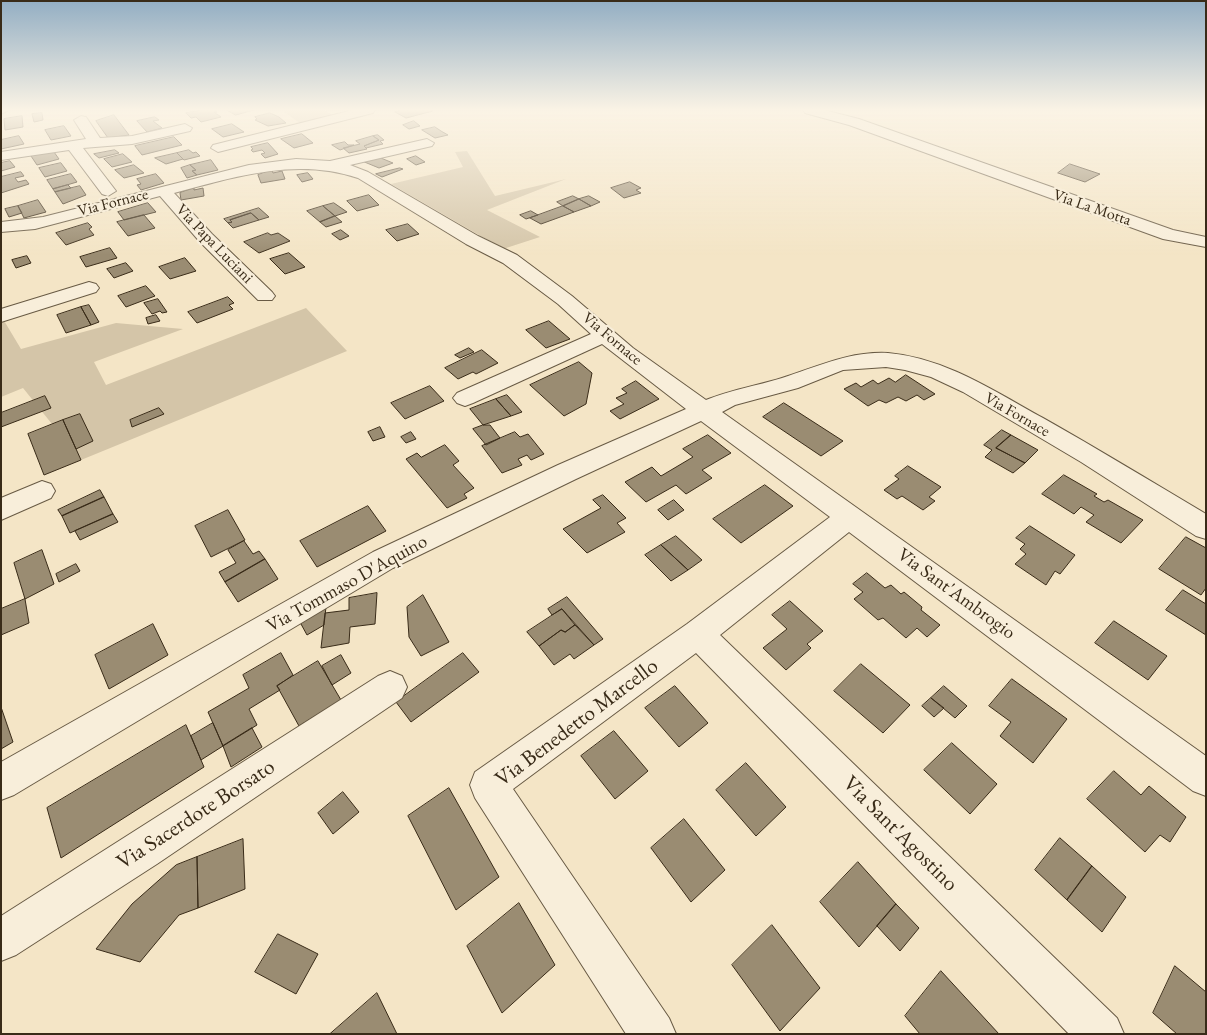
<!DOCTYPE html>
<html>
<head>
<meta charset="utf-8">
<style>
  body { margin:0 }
  #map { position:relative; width:1207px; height:1035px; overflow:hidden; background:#f4e5c6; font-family:"EB Garamond",serif }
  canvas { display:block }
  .frame { position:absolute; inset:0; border:2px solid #392b18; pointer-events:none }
</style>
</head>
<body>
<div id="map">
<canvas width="1207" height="1035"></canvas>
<div class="frame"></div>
</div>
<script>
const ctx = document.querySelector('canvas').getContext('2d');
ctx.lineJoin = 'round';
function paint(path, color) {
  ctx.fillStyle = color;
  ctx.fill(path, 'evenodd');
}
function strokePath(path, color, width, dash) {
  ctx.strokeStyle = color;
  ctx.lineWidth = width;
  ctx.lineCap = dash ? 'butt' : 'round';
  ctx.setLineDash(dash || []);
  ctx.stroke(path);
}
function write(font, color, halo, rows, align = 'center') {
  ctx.font = font + ' "EB Garamond",serif';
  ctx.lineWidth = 4.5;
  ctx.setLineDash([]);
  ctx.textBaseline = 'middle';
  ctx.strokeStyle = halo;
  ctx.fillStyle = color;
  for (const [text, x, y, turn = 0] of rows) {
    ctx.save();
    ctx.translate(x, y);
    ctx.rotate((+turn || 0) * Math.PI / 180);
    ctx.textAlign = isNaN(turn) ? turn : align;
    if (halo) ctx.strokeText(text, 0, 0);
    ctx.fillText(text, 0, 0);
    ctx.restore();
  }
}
const green = new Path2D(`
  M 281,110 L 325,110 L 332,115 L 300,123 Z
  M 467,151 L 495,196 L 566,179 L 487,210 L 540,237 L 503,249 L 391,184 L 463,167 L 455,152 Z
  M 306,308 L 347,351 L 81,460 L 23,388 L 1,397 L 1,319 L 3,319 L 21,349 L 116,323 L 183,329 L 94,362 L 106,385 Z`);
const building = new Path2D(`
  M 203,110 L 215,110 L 217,112 L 214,112 L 221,117 L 201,122 L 196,117 L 191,118 L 186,113 Z
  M 227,110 L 254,110 L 236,115 Z
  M 402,110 L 431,110 L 433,111 L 406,118 L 395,112 Z
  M 42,113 L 43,120 L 34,122 L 32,114 Z
  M 270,113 L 279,117 L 286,123 L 268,126 L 255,120 L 257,119 L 255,117 Z
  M 114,115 L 129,135 L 108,138 L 96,121 Z
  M 22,116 L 23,127 L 5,130 L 4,119 Z
  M 155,117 L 159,120 L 153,121 L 162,128 L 147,132 L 137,121 Z
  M 414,121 L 420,126 L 409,129 L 403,125 Z
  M 232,124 L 244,132 L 223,137 L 212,129 Z
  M 64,126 L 71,136 L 51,140 L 45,130 Z
  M 435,127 L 441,131 L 448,135 L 435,138 L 422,130 Z
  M 302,134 L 313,143 L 294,148 L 281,139 Z
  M 378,135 L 384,140 L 380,141 L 383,144 L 366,148 L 364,146 L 379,140 L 373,136 Z
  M 19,136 L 24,144 L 1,149 L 1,140 Z
  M 373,136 L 379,140 L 364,146 L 367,149 L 349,153 L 343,148 L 360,144 L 356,141 Z
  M 174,137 L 182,145 L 142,155 L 135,146 Z
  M 345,142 L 348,145 L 354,145 L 340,150 L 332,145 Z
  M 268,143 L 278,154 L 265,158 L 261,154 L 265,153 L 262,150 L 253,152 L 251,150 L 253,149 L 251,147 Z
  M 115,150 L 119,153 L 99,158 L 94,154 Z
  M 189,150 L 193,153 L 196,152 L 200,156 L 184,160 L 177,153 Z
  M 54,152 L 59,159 L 37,165 L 31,156 Z
  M 177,153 L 183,159 L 166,164 L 155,158 Z
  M 123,154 L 132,162 L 112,167 L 104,159 Z
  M 376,156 L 393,163 L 379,168 L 362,161 Z
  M 416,156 L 425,162 L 416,165 L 407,159 Z
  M 211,160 L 218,170 L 197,175 L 192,171 L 196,170 L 190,165 Z
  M 10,161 L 15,167 L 1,171 L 1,163 Z
  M 61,163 L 67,171 L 45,177 L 39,168 Z
  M 1070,164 L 1100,174 L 1085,182 L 1058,173 Z
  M 134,165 L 144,173 L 124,178 L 115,170 Z
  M 190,165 L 196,170 L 192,171 L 197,175 L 187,178 L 181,168 Z
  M 400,168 L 403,169 L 382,177 L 376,174 Z
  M 272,170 L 273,173 L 282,171 L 285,179 L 261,183 L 258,175 Z
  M 21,172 L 24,176 L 15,178 L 18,182 L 26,180 L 29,184 L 1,193 L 1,177 Z
  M 308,173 L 313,179 L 302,182 L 297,175 Z
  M 71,174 L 77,182 L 53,189 L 47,180 Z
  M 156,174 L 164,183 L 141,190 L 137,185 L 141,184 L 137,179 Z
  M 630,182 L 641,188 L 636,190 L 641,193 L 624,198 L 611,188 Z
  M 68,185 L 71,188 L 55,192 L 53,189 Z
  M 80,186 L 86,195 L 63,204 L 55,192 Z
  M 194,188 L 194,190 L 203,188 L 204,196 L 181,200 L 180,193 Z
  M 369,195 L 379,205 L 357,211 L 347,201 Z
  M 573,196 L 579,199 L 563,206 L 557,202 Z
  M 589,196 L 600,202 L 591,206 L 579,199 Z
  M 579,199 L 591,206 L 574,212 L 563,206 Z
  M 38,200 L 46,212 L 24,218 L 18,206 Z
  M 148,203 L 156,212 L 124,220 L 118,212 Z
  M 334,203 L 347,212 L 335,216 L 323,206 Z
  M 18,206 L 22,213 L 9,217 L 5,209 Z
  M 323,206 L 335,216 L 320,222 L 307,211 Z
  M 563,206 L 574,212 L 541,224 L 530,218 Z
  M 259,208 L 269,217 L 259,220 L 251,213 L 230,220 L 232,222 L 228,223 L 224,219 Z
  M 531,211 L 538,215 L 526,219 L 520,215 Z
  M 251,213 L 259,220 L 233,228 L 228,223 L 232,222 L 230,220 Z
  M 144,215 L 155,228 L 128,236 L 117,222 Z
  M 335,216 L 342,222 L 326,227 L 320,222 Z
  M 88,223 L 92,227 L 89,229 L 94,235 L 66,245 L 56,233 Z
  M 408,224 L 419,234 L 397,241 L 386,230 Z
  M 341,230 L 349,236 L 340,240 L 332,234 Z
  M 268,233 L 271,235 L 278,233 L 290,241 L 259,253 L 244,242 Z
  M 110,248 L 117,258 L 86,267 L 80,257 Z
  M 289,253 L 305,267 L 285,274 L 270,259 Z
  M 27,256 L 31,263 L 16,268 L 12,260 Z
  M 185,258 L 196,271 L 170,279 L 159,267 Z
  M 126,263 L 133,271 L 114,278 L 107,269 Z
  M 146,286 L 155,296 L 126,307 L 118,296 Z
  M 228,297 L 234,303 L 229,305 L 233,309 L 197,323 L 188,312 Z
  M 158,299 L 167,312 L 162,313 L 160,311 L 152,314 L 144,303 Z
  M 89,305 L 99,322 L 91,325 L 81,307 Z
  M 81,307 L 91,325 L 66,333 L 57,315 Z
  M 156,315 L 160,321 L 148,324 L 146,318 Z
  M 549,321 L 570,339 L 546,348 L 526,330 Z
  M 469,348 L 474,352 L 460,358 L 455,355 Z
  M 482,350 L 498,363 L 476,374 L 473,372 L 458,379 L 445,368 Z
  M 579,362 L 592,373 L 586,404 L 564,416 L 530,385 Z
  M 906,375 L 935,394 L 924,400 L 917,395 L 906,401 L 898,397 L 886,403 L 879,400 L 868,406 L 844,389 L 856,383 L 861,387 L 873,380 L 878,384 L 889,378 L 895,382 Z
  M 636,381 L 659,399 L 620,419 L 610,411 L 624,404 L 616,398 L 627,393 L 622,389 Z
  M 430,386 L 444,401 L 405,419 L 391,403 Z
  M 507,395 L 522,412 L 511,416 L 496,399 Z
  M 45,396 L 51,408 L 1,427 L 1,413 Z
  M 496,399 L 511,416 L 483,425 L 470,409 Z
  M 784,403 L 843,441 L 821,456 L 763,417 Z
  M 159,408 L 164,414 L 132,427 L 130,420 Z
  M 80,414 L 93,441 L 76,449 L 63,420 Z
  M 63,420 L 81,460 L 44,475 L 28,434 Z
  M 483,425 L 490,425 L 500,438 L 486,445 L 473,429 Z
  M 380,427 L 385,437 L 373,441 L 368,432 Z
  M 1002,430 L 1011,435 L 996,448 L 1025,463 L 1013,473 L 985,457 L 992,450 L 984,445 Z
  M 411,432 L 416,439 L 406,443 L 401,437 Z
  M 515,432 L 520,437 L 528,434 L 544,454 L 531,460 L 527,455 L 518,459 L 522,465 L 502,473 L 482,446 Z
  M 708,435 L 731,453 L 702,470 L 712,478 L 686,494 L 676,485 L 646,502 L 625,482 L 652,467 L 661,476 L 693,457 L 683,449 Z
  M 1011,435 L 1038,450 L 1025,463 L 996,448 Z
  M 445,445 L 459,461 L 453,465 L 474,488 L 464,494 L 467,498 L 447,508 L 406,459 L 417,453 L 421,457 Z
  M 908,466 L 941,487 L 929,497 L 935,501 L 923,510 L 902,496 L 897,499 L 884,490 L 899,479 L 895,476 Z
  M 1064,475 L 1097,494 L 1094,496 L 1104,502 L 1108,500 L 1143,520 L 1121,543 L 1086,522 L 1094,515 L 1081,507 L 1074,514 L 1042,494 Z
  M 765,485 L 793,506 L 741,543 L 713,519 Z
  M 100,490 L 104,497 L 62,516 L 58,510 Z
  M 603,495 L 626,518 L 617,523 L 625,532 L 587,553 L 563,529 L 601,508 L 593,500 Z
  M 104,497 L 113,514 L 70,533 L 62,516 Z
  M 674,500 L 684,510 L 668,520 L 658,510 Z
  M 368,506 L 386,531 L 317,567 L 300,541 Z
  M 228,510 L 245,540 L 211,557 L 195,526 Z
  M 113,514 L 118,522 L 80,540 L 75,531 Z
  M 1030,526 L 1075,555 L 1060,574 L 1055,571 L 1046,585 L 1015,564 L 1026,554 L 1020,549 L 1025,544 L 1016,538 Z
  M 676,536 L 702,560 L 688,570 L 661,545 Z
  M 1186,537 L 1206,548 L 1206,588 L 1201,595 L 1159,569 Z
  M 244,541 L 253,554 L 259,551 L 265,559 L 225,582 L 219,572 L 236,563 L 228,550 Z
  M 661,545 L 688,570 L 671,581 L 645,555 Z
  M 42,550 L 54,584 L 25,599 L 14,563 Z
  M 265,559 L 278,579 L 238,602 L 225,582 Z
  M 76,564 L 80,571 L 59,582 L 56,574 Z
  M 867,573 L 885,588 L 891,585 L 901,594 L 904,592 L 922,607 L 921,610 L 940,625 L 927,637 L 917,628 L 906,638 L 883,618 L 878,620 L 854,599 L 863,592 L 853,584 Z
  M 1183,590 L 1206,604 L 1206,635 L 1166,610 Z
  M 377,593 L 375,624 L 350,627 L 349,643 L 321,648 L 325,613 L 349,610 L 349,598 Z
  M 423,595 L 449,642 L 421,656 L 409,637 L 407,607 Z
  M 567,597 L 603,639 L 594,645 L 562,609 L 552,615 L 548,609 Z
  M 25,599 L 29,623 L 1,635 L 1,609 Z
  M 790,601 L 823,631 L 807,644 L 811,648 L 786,670 L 763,648 L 787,629 L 772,615 Z
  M 326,607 L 324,625 L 307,635 L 301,624 Z
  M 562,609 L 575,625 L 565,632 L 561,630 L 539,646 L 527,632 Z
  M 1114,621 L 1167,656 L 1148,680 L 1095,643 Z
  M 153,624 L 168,655 L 109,689 L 95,655 Z
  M 575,625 L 594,645 L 574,659 L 570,654 L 554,665 L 539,646 L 561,630 L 565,632 Z
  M 281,653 L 293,675 L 277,686 L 280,690 L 249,709 L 257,725 L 223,746 L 208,712 L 249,688 L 243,675 Z
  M 463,653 L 479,672 L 411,722 L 396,702 Z
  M 341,655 L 351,673 L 332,685 L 322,666 Z
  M 318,661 L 341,700 L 299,726 L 277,686 Z
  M 861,664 L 910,705 L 883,733 L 834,691 Z
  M 1012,679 L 1067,719 L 1033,763 L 1000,736 L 1011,722 L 989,706 Z
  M 675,686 L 708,723 L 679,747 L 645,708 Z
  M 944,686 L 967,706 L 955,718 L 931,698 Z
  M 931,698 L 944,708 L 934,717 L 922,706 Z
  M 1,707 L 13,742 L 1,749 Z
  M 213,723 L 223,746 L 201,760 L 191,736 Z
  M 186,725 L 204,767 L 61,858 L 47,808 Z
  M 252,728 L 262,747 L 231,767 L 223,746 Z
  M 614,731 L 648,771 L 615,799 L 581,756 Z
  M 952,743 L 997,784 L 970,814 L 924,770 Z
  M 746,763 L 786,807 L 756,836 L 716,790 Z
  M 1114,771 L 1141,795 L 1149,786 L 1186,817 L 1170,842 L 1160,835 L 1145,852 L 1087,799 Z
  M 449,788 L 499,877 L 456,910 L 408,816 Z
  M 343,792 L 359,812 L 333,834 L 318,813 Z
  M 684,819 L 725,870 L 691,902 L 651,848 Z
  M 1060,838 L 1092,866 L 1067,900 L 1035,870 Z
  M 243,839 L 245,889 L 198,908 L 197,857 Z
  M 197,857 L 198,908 L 179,915 L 140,962 L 96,949 L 132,904 L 176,865 Z
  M 858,862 L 896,904 L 859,947 L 820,902 Z
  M 1092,866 L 1126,897 L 1102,932 L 1067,900 Z
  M 519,903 L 555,965 L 502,1013 L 467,946 Z
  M 896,904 L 919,928 L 900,951 L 877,926 Z
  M 772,925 L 820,988 L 780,1031 L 732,965 Z
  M 278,934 L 318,954 L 296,994 L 255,972 Z
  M 1175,966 L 1206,992 L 1206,1034 L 1177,1034 L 1153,1013 Z
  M 941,971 L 999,1034 L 920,1034 L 905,1016 Z
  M 377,993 L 397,1034 L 330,1034 Z`);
const minor = new Path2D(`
  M 1,110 L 9,110 L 1,114 Z
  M 353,110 L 375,110 L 373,113 L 218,152 L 211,148 L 213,145 Z
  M 803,110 L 824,110 L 859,119 L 1173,230 L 1206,237 L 1206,247 L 1163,239 L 849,125 L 805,113 Z
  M 81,116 L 86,117 L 100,138 L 132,136 L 185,124 L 192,128 L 190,131 L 132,144 L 83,148 L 116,191 L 108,196 L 102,194 L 69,150 L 1,160 L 1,152 L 86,139 L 74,120 Z
  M 427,139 L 434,143 L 432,146 L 350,165 L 368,172 L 478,236 L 517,255 L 572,296 L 633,348 L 706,400 C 730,390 756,386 782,378 C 817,367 849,351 888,353 C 945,358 994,391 1043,418 C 1098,449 1152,482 1206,514 L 1206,539 L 1196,536 L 1081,462 L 963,392 L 931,377 L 905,370 L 886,367 L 843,370 L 798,388 L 735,405 L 722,412 L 1206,756 L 1206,796 L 1193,791 L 849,532 L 720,635 L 1117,1018 L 1124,1034 L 1069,1034 L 696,653 L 513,789 L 669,1018 L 676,1034 L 626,1034 L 475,798 L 470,785 L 475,772 L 687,624 L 830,517 L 701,421 L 576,479 L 393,568 L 14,795 L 1,800 L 1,762 L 373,552 L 558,465 L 686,409 L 602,344 L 473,403 L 465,406 L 457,403 L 453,398 L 457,393 L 591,334 L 558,304 L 503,263 L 466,244 L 358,178 C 296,157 235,177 174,193 L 212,234 L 272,292 L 275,296 L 272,300 L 258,300 L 200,242 L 160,196 L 35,229 L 1,232 L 1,222 L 43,217 L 249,165 L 296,159 L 330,161 Z
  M 89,282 L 96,284 L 99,288 L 96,292 L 1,322 L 1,309 Z
  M 42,481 L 51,484 L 55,491 L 51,498 L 1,520 L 1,498 Z
  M 390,671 L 402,676 L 407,687 L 402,698 L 157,864 L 16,955 L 1,961 L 1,916 L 378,676 Z`);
const farStreetnames = [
  ["Via Fornace",113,203,-14],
  ["Via La Motta",1092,208,19],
  ["Via Papa Luciani",214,244,46],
  ["Via Fornace",612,339,40],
  ["Via Fornace",1017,415,30]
];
const streetNames = [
  ["Via Tommaso D'Aquino",347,584,-29],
  ["Via Sant'Ambrogio",956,594,36]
];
const nearStreetnames = [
  ["Via Benedetto Marcello",577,723,-37],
  ["Via Sacerdote Borsato",196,815,-33],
  ["Via Sant'Agostino",900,834,45]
];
paint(green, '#d4c5a8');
paint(building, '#9a8c72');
strokePath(building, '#392b18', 1);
strokePath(minor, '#685a44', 2);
paint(minor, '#f8eeda');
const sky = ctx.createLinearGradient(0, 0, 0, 255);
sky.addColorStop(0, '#93aec3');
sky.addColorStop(0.43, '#faf3e5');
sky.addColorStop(1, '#faf3e500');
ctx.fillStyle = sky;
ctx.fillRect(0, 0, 1207, 255);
write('16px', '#392b18', '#f8eeda', farStreetnames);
write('19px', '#392b18', '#f8eeda', streetNames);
write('22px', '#392b18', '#f8eeda', nearStreetnames);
</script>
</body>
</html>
